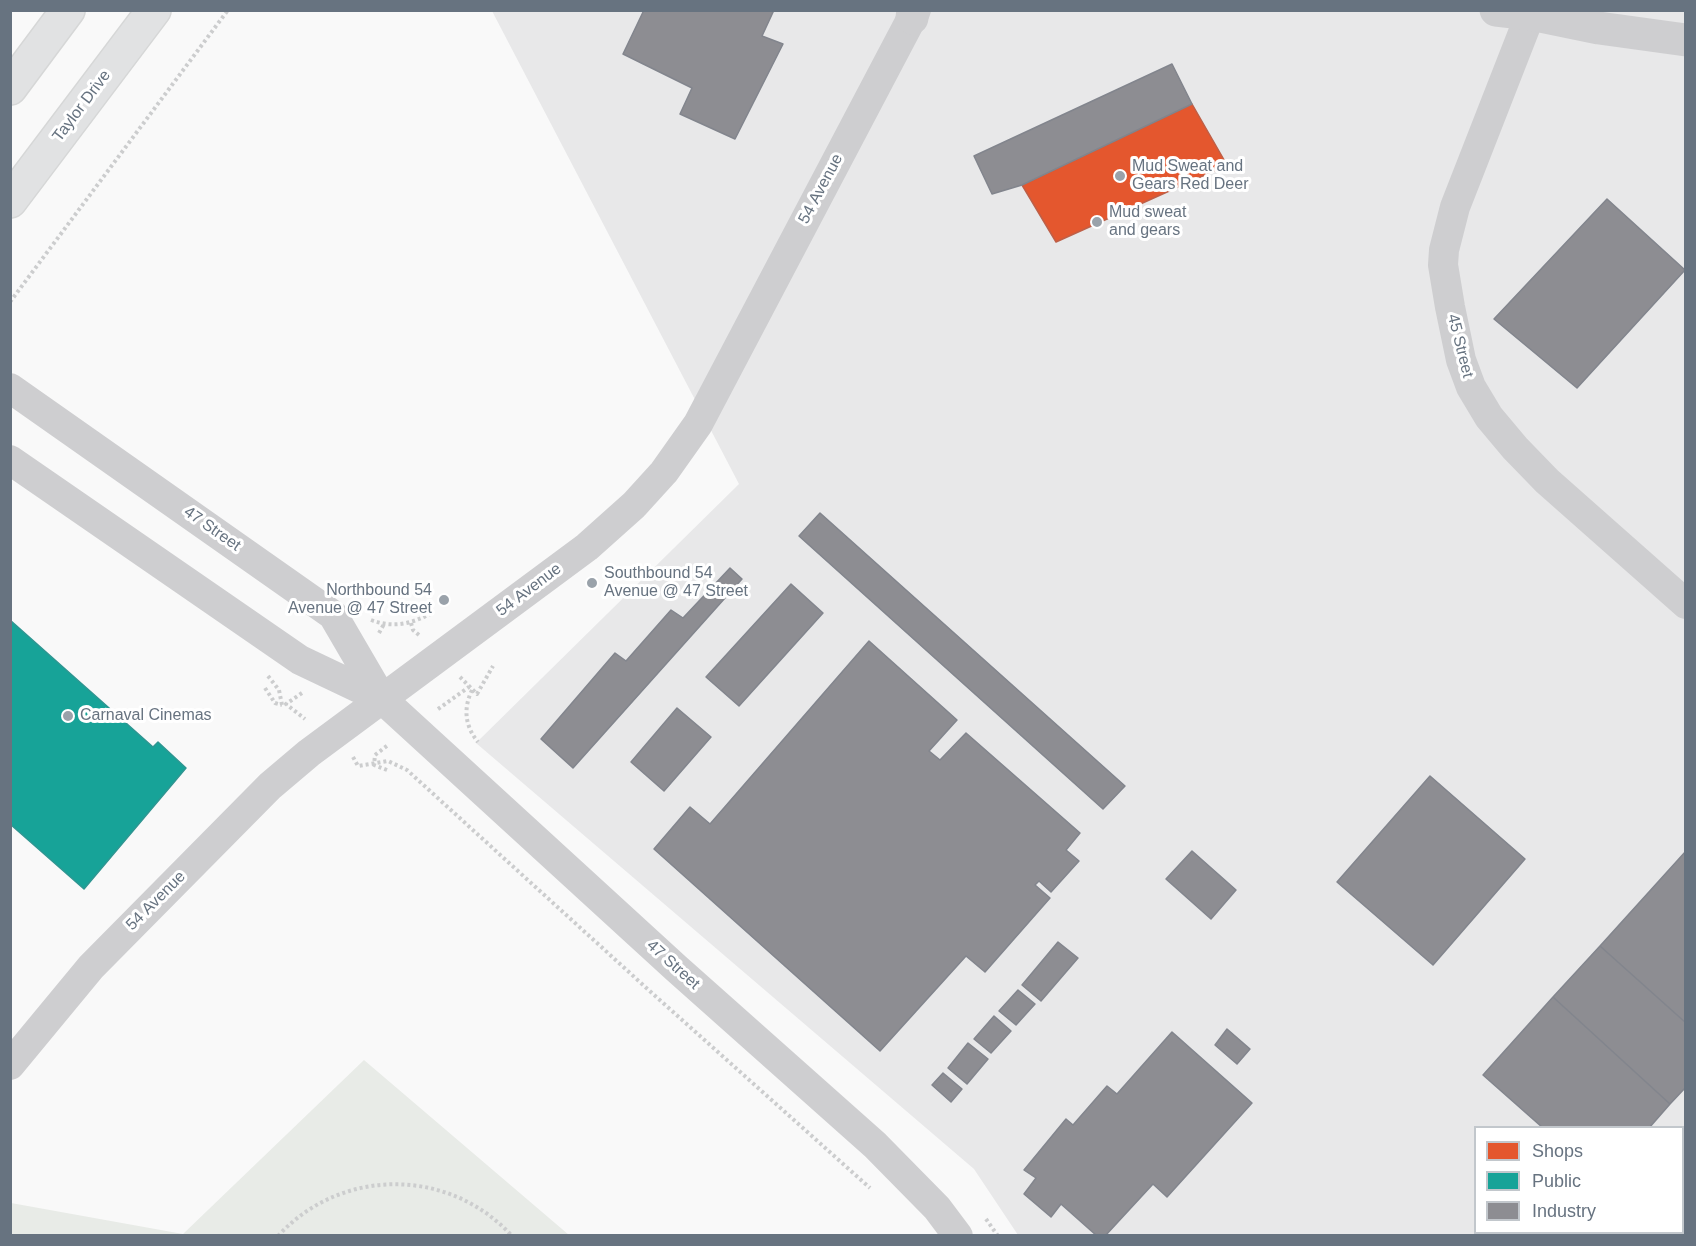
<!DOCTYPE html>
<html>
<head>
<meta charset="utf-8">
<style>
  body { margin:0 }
  #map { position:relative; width:1696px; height:1246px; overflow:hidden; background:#f9f9f9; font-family:Helvetica,sans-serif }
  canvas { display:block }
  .frame { position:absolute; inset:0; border:12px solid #677380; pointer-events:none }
  .legend { position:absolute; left:1474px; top:1126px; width:210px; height:108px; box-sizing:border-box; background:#fff; border:2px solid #c2c7cc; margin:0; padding:8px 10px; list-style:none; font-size:18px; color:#677380 }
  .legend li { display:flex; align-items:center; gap:12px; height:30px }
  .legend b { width:30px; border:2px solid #c2c7cc }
</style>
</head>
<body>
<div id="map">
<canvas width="1696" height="1246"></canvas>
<div class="frame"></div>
<ul class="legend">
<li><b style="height:16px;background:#e4572e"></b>Shops</li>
<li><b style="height:16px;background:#17a398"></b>Public</li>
<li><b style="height:16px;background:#8d8d92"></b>Industry</li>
</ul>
</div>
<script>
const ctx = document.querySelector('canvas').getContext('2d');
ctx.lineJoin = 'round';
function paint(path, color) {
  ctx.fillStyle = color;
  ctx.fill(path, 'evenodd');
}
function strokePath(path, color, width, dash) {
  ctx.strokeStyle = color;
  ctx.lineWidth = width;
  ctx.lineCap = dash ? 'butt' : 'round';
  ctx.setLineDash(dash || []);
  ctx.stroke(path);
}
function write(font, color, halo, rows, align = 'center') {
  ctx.font = font + ' Helvetica,sans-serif';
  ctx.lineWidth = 6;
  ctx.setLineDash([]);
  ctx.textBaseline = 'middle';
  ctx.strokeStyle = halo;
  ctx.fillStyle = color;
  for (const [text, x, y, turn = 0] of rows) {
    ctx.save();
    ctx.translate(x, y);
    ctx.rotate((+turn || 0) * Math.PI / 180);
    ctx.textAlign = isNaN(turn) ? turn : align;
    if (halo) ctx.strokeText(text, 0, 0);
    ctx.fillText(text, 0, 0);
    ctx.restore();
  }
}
const built = new Path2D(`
  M 492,11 L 1685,11 L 1685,1235 L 1018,1235 L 974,1169 L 476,743 L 739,484 ZM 1476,1128 L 1682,1128 L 1682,1232 L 1476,1232 Z`);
const green = new Path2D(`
  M 364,1060 L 569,1235 L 11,1235 L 11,1203 L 183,1234 Z`);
const shops = new Path2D(`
  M 1192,104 L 1227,165 L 1056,242 L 1022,185 Z`);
const public = new Path2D(`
  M 10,620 L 153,747 L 158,742 L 186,768 L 84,889 L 10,824 Z`);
const industry = new Path2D(`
  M 644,10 L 774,10 L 762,36 L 783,44 L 735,139 L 680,114 L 692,88 L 623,54 Z
  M 1172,64 L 1192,104 L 1022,185 L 992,194 L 974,156 Z
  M 1607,199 L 1685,270 L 1577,388 L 1494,319 Z
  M 820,513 L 1125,786 L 1103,809 L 799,536 Z
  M 730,568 L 742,579 L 573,768 L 541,739 L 615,653 L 626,661 L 671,610 L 683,618 Z
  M 791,584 L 823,613 L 739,706 L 706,677 Z
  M 869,641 L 957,720 L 929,751 L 940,760 L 966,733 L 1080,833 L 1066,850 L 1079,861 L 1051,892 L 1039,881 L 1035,885 L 1050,898 L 985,972 L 966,956 L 880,1051 L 654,849 L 690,807 L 710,824 Z
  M 677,708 L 711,737 L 664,791 L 631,762 Z
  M 1430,776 L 1525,859 L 1433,965 L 1337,882 Z
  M 1192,851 L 1236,890 L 1211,919 L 1166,879 Z
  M 1686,851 L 1686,1023 L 1600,946 Z
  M 1058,942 L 1078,958 L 1041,1001 L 1022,985 Z
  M 1600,946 L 1686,1023 L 1686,1087 L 1670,1104 L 1553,997 Z
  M 1018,990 L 1035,1004 L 1016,1025 L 999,1011 Z
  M 1553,997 L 1670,1104 L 1649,1128 L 1543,1128 L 1483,1075 Z
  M 994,1016 L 1011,1031 L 991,1053 L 974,1039 Z
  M 1227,1029 L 1250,1049 L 1237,1064 L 1215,1045 Z
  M 1172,1032 L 1252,1103 L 1167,1197 L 1153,1184 L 1105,1236 L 1097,1236 L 1061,1204 L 1051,1217 L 1024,1194 L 1036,1178 L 1024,1170 L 1066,1119 L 1073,1125 L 1107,1086 L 1117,1094 Z
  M 968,1043 L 988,1059 L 967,1084 L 948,1068 Z
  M 943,1073 L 962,1089 L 951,1102 L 932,1085 Z`);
const path = new Path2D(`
  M 10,302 L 228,10
  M 371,620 C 395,629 413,623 434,612
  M 411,623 L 413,630 L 419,635
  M 379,633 L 384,624
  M 268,676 L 279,690 L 282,705
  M 460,677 L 477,694 L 493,666
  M 265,688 L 275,703 L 282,705
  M 472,690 C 463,709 465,726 478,742
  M 302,693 L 286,704 L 305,719
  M 438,709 L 469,687
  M 353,757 L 358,766 L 388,761 L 407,770 L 653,994 L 870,1188
  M 387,770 L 374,765 L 375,755 L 388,745
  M 986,1219 L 998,1236
  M 278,1236 C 341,1167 449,1167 512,1236`);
const minor = new Path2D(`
  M 1532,10 L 1455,207 L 1444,250 L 1443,265 L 1450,307 L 1461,360 L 1471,387 L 1489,417 L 1515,448 L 1547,481 L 1686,604
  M 10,388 L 333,615 L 382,699
  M 10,460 L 300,660 L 382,699 L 676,968 L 875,1145 L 937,1208 L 958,1236
  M 10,1065 L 91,967 L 270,786 L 309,753 L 587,547 L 634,505 L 664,472 L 698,424 L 916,10`);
const tertiary = new Path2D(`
  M 1496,10 L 1531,14 L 1599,28 L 1686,40
  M 912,18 L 913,10`);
const secondary = new Path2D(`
  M 10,88 L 68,10
  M 10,201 L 154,10`);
const markers = [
  [1120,176,6,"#9aa2aa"],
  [1097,222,6,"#9aa2aa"],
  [592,583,6,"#9aa2aa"],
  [444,600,6,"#9aa2aa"],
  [68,716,6,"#9aa2aa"]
];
const streetNames = [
  ["Taylor Drive",82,106,-53],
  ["54 Avenue",821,189,-62],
  ["45 Street",1460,346,76],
  ["47 Street",212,529,35],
  ["54 Avenue",529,590,-37],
  ["54 Avenue",156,901,-45],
  ["47 Street",673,965,42]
];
const poiNames = [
  ["Mud Sweat and",1132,167],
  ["Gears Red Deer",1132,185],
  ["Mud sweat",1109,213],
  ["and gears",1109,231],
  ["Southbound 54",604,574],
  ["Avenue @ 47 Street",604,592],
  ["Northbound 54",432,591,"right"],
  ["Avenue @ 47 Street",432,609,"right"],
  ["Carnaval Cinemas",80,716]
];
paint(built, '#e8e8e9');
paint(green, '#e8ebe7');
paint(shops, '#e4572e');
strokePath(shops, '#be5f47', 1.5);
paint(public, '#17a398');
strokePath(public, '#2f9591', 1.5);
paint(industry, '#8d8d92');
strokePath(industry, '#82858d', 1.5);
strokePath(secondary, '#d6d7d7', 36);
strokePath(path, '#cccdce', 4, [3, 3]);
strokePath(minor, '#ceced0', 30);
strokePath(tertiary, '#ceced0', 33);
strokePath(secondary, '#e1e2e3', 33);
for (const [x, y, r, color] of markers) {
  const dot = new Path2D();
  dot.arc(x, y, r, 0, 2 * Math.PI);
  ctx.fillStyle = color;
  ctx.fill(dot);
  strokePath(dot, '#fff', 2);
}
write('16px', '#677380', '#fff', streetNames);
write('16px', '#677380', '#fff', poiNames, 'left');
</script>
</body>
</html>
